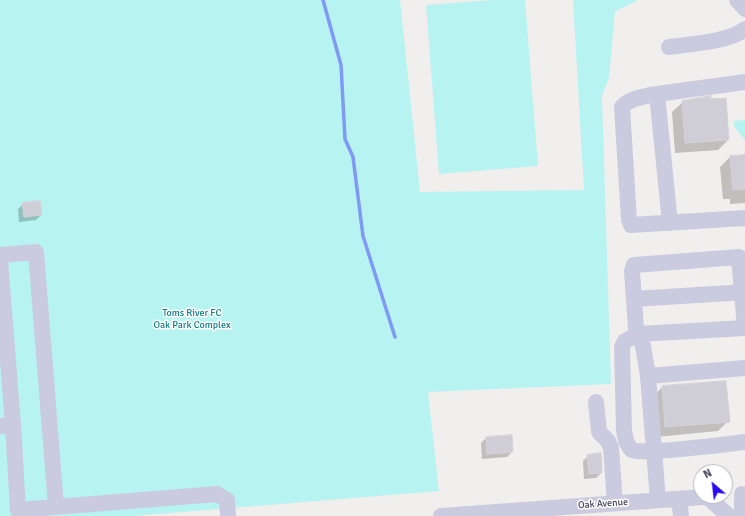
<!DOCTYPE html>
<html>
<head>
<meta charset="utf-8">
<style>
  body { margin:0 }
  #map { position:relative; width:745px; height:516px; overflow:hidden; background:#f1efed; font-family:Signika,sans-serif }
  canvas { display:block }
  .north { position:absolute; left:693px; top:464px; width:40px; height:40px; box-sizing:border-box; background:#fff; border:1px solid #b5b4be; border-radius:50%; rotate:332deg; font-size:11px; font-weight:700; line-height:16px; text-align:center; color:#45445d }
  .north::after { content:''; display:block; margin:auto; width:14px; height:18px; background:#2807f2; clip-path:polygon(50% 0,100% 100%,50% 72%,0 100%) }
</style>
</head>
<body>
<div id="map">
<canvas width="745" height="516"></canvas>
<div class="north">N</div>
</div>
<script>
const ctx = document.querySelector('canvas').getContext('2d');
ctx.lineJoin = 'round';
function paint(path, color) {
  ctx.fillStyle = color;
  ctx.fill(path, 'evenodd');
}
function strokePath(path, color, width, dash) {
  ctx.strokeStyle = color;
  ctx.lineWidth = width;
  ctx.lineCap = dash ? 'butt' : 'round';
  ctx.setLineDash(dash || []);
  ctx.stroke(path);
}
function write(font, color, halo, rows, align = 'center') {
  ctx.font = font + ' Signika,sans-serif';
  ctx.lineWidth = 3;
  ctx.setLineDash([]);
  ctx.textBaseline = 'middle';
  ctx.strokeStyle = halo;
  ctx.fillStyle = color;
  for (const [text, x, y, turn = 0] of rows) {
    ctx.save();
    ctx.translate(x, y);
    ctx.rotate((+turn || 0) * Math.PI / 180);
    ctx.textAlign = isNaN(turn) ? turn : align;
    if (halo) ctx.strokeText(text, 0, 0);
    ctx.fillText(text, 0, 0);
    ctx.restore();
  }
}
const green = new Path2D(`
  M 0,0 L 400,0 L 420,192 L 584,190 L 573,0 L 639,0 L 615,11 L 609,78 L 602,96 L 611,384 L 428,392 L 439,491 L 133,516 L 0,516 Z
  M 493,0 L 525,0 L 538,166 L 439,174 L 426,5 Z
  M 745,120 L 745,140 L 733,125 L 735,124 L 733,121 Z`);
const shadow = new Path2D(`
  M 683,102 L 728,140 L 718,150 L 675,153 L 672,112 Z
  M 745,153 L 745,203 L 730,204 L 730,199 L 723,199 L 720,167 L 730,157 L 741,156 Z
  M 23,204 L 41,215 L 36,220 L 19,222 L 18,209 Z
  M 662,387 L 728,421 L 718,431 L 656,437 L 652,398 Z
  M 511,436 L 512,452 L 507,457 L 482,459 L 481,443 L 486,438 Z
  M 588,456 L 601,473 L 596,478 L 584,479 L 583,461 Z`);
const stream = new Path2D(`
  M 323,0 L 341,65 L 345,139 L 353,157 L 363,236 L 395,337`);
const building = new Path2D(`
  M 711,96 L 711,99 L 726,98 L 729,140 L 685,143 L 682,101 Z
  M 745,155 L 745,189 L 733,190 L 730,156 Z
  M 40,201 L 42,215 L 24,217 L 22,203 Z
  M 726,381 L 730,422 L 665,427 L 662,386 Z
  M 512,435 L 513,452 L 487,454 L 486,437 Z
  M 601,453 L 602,473 L 589,474 L 587,455 Z`);
const minor = new Path2D(`
  M 737,0 L 745,9
  M 669,47 C 690,44 729,42 745,29
  M 745,82 L 650,95 C 639,98 629,99 622,107 L 629,220 L 631,225 L 745,218
  M 657,94 L 670,223
  M 0,255 L 36,252 L 56,507
  M 0,260 L 13,425
  M 634,299 L 745,292
  M 745,328 L 638,334 L 625,341 L 622,347 L 624,430 C 625,437 626,445 632,450 C 638,455 731,444 745,442
  M 648,376 L 643,346 L 636,329 L 632,271 L 634,265 L 739,257 L 745,328
  M 596,402 L 599,432 L 608,441 L 611,448 L 615,503
  M 0,426 L 13,425 L 18,510 L 217,494 L 227,500 L 228,516
  M 742,494 L 742,516
  M 707,497 L 729,516
  M 679,499 L 681,516
  M 658,500 L 648,376 L 745,368
  M 441,516 L 717,496`);
const parkNames = [
  ["Toms River FC",192,313],
  ["Oak Park Complex",192,325]
];
const streetNames = [
  ["Oak Avenue",603,504,-4]
];
paint(green, '#b7f3f1');
paint(shadow, '#0003');
strokePath(stream, '#7f99f5', 3.5);
paint(building, '#cfcdd6');
strokePath(building, '#d4d1da', 1);
strokePath(minor, '#cbcbe0', 16);
write('10px', '#0d7d86', '#fff', parkNames);
write('10px', '#45445d', '#fff', streetNames);
</script>
</body>
</html>
